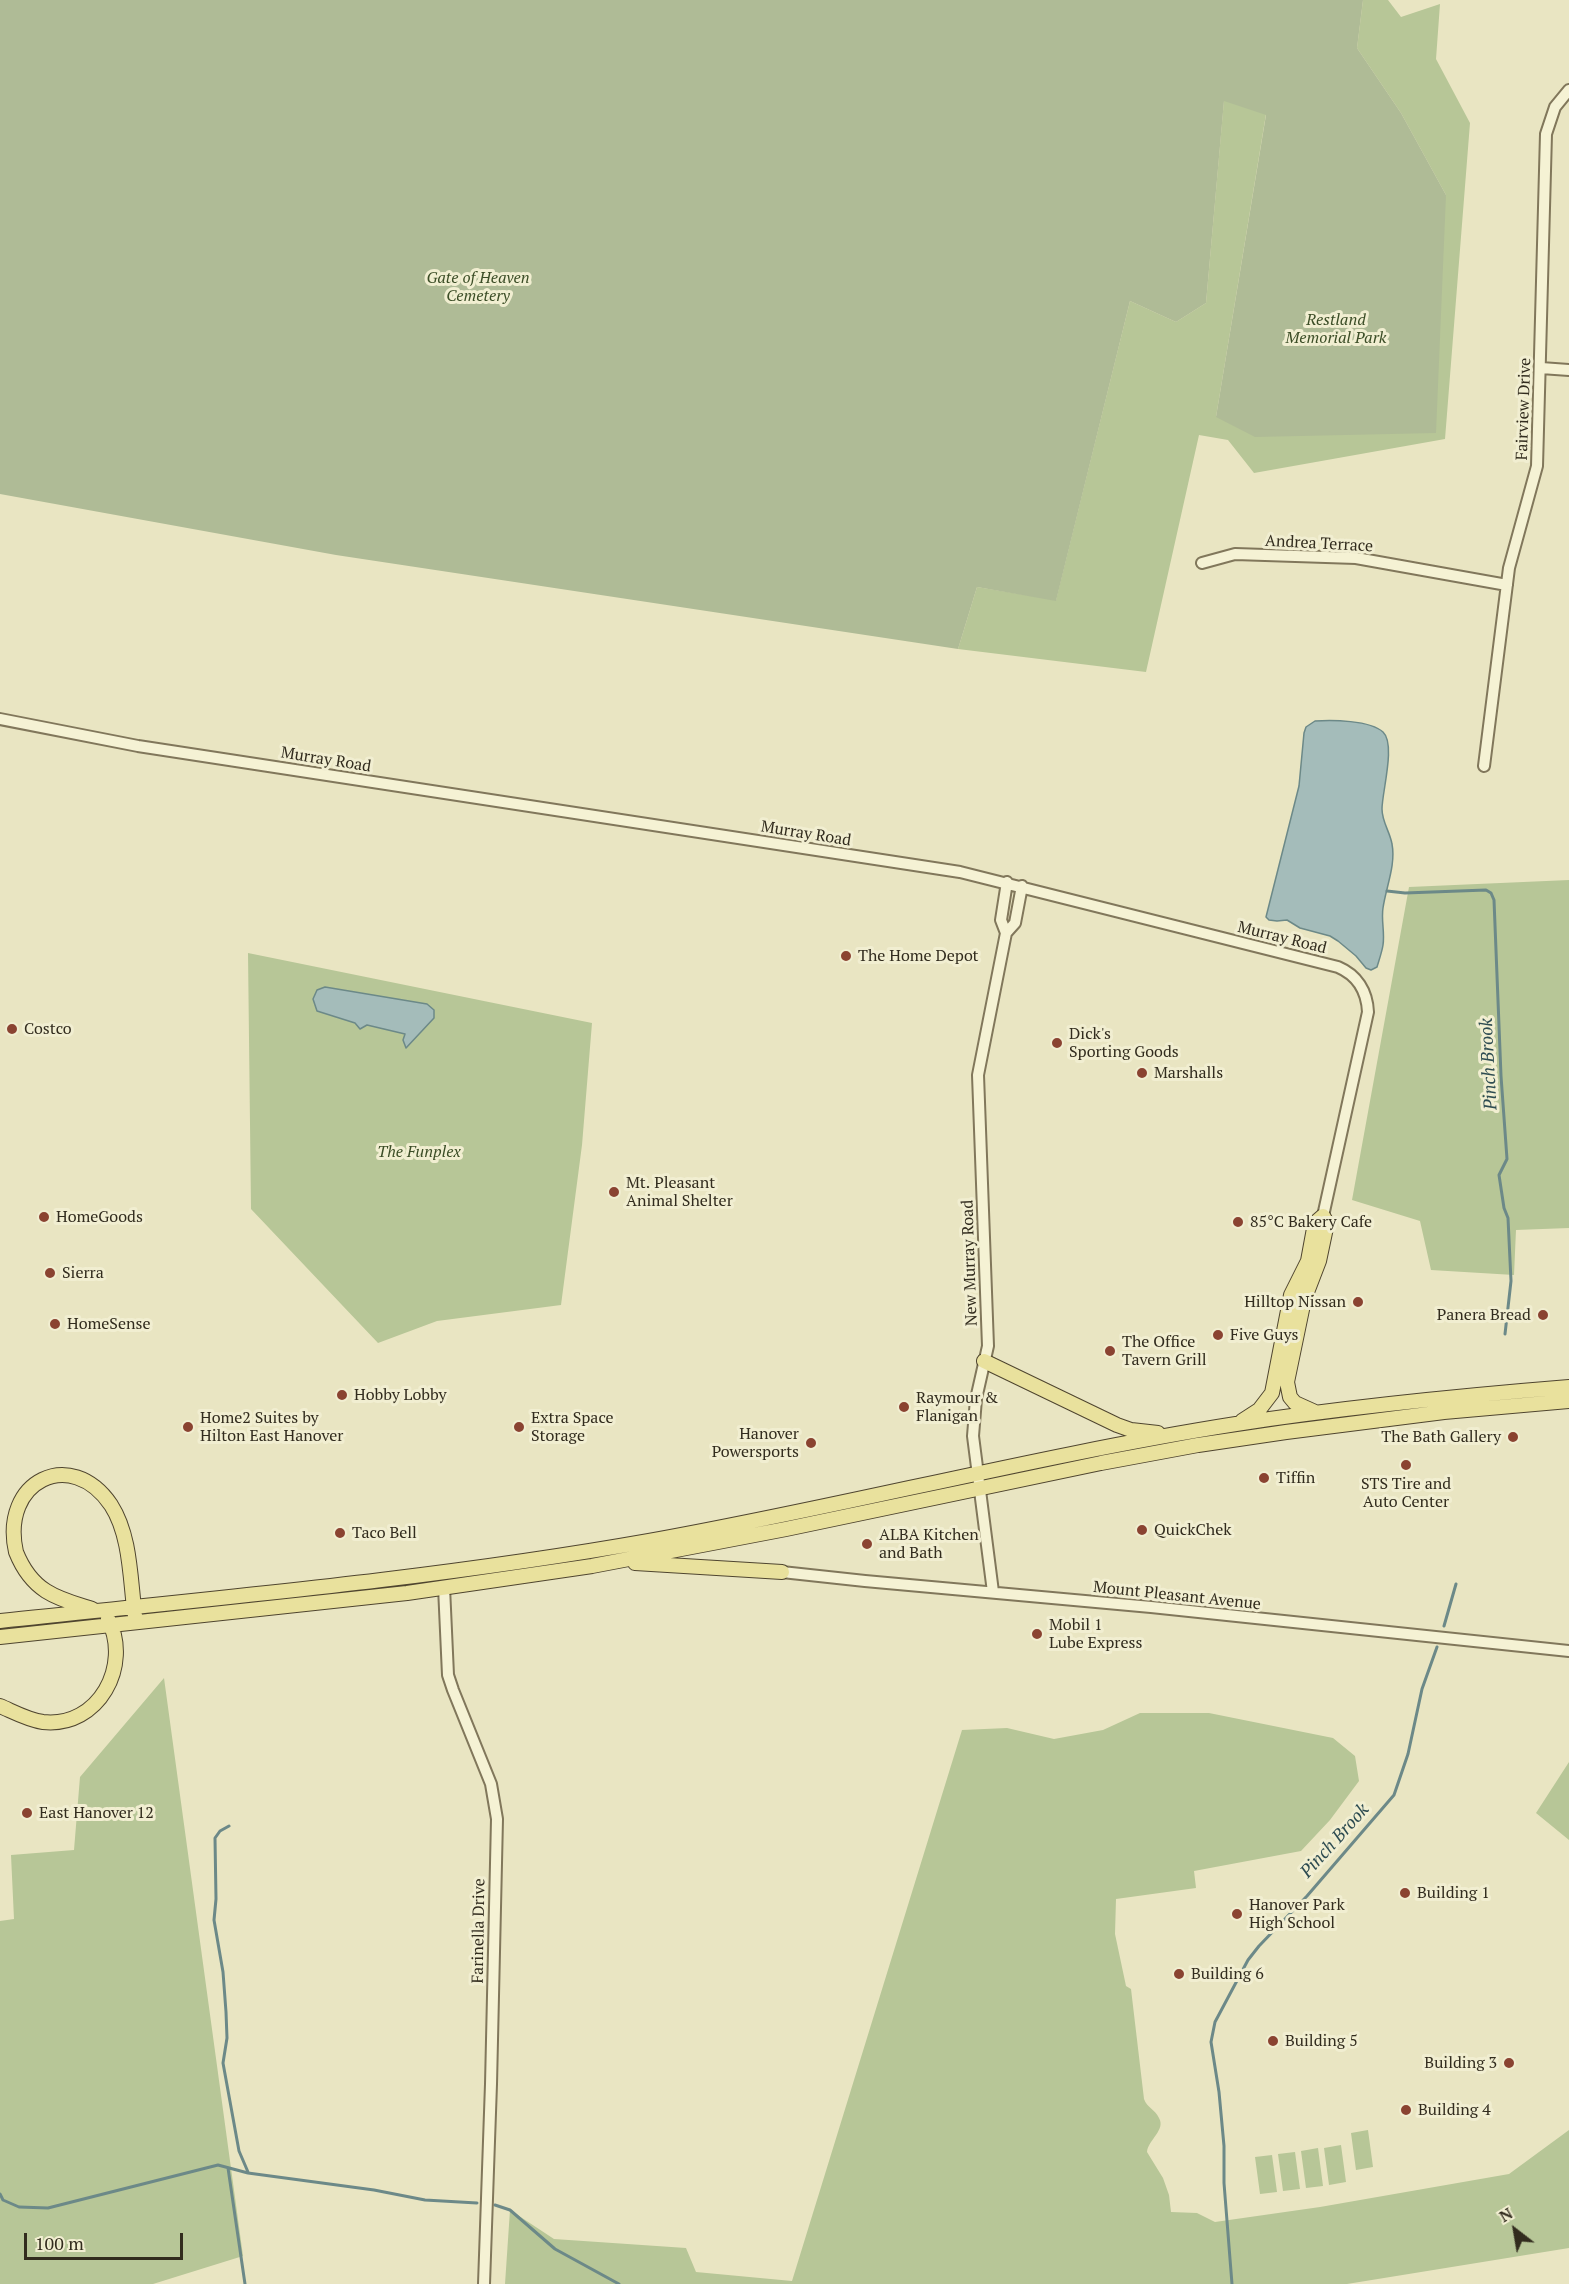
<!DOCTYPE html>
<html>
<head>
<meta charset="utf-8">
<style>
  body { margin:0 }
  #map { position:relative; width:1569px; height:2284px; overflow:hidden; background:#e9e5c2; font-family:"PT Serif",serif }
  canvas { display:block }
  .north { position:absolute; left:1485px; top:2200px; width:60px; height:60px; -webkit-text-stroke:4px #f1eed1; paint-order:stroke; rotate:329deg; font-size:16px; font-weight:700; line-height:24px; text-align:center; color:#322c1e }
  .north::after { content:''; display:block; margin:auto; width:21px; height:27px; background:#322c1e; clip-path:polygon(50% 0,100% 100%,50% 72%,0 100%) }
  .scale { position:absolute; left:24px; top:2233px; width:159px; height:27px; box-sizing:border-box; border:3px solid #322c1e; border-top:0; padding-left:8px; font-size:18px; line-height:21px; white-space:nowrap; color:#322c1e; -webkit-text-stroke:4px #f1eed1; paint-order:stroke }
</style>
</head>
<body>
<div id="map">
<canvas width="1569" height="2284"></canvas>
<div class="north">N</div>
<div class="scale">100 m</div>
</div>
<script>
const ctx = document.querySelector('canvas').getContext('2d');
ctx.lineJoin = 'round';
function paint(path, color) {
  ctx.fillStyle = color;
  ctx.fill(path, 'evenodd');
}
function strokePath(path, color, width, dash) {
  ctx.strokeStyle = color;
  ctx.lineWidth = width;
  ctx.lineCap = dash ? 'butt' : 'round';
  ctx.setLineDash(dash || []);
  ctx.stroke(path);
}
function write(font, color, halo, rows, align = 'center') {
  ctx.font = font + ' "PT Serif",serif';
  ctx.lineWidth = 6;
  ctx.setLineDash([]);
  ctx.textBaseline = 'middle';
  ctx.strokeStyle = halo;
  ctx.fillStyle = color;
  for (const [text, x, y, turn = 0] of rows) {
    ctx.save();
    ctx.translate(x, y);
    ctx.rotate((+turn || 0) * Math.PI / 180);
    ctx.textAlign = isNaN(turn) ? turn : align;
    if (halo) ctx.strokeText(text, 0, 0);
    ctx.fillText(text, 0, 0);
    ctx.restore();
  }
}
const green = new Path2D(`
  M 1363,0 L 1388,0 L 1401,17 L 1440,4 L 1436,59 L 1470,123 L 1445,439 L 1254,473 L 1228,440 L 1199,435 L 1146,672 L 958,649 L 977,587 L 1056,600 L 1130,301 L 1176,322 L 1206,303 L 1224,100 L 1266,114 L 1216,417 L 1446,195 L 1401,113 L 1357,48 Z
  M 1569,880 L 1569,1228 L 1516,1230 L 1514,1275 L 1431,1270 L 1420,1221 L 1352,1200 L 1409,887 Z
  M 248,953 L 592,1023 L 582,1145 L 561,1305 L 437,1321 L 378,1343 L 251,1209 Z
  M 164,1678 L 243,2256 L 153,2284 L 0,2284 L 0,1921 L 14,1919 L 11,1855 L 74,1850 L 80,1777 Z
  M 1140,1713 L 1209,1713 L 1333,1738 L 1355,1756 L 1359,1781 L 1330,1820 L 1301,1851 L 1194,1871 L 1196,1888 L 1116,1899 L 1115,1934 L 1126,1986 L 1131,1989 L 1144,2099 C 1147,2108 1155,2109 1159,2118 C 1166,2130 1148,2140 1147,2152 L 1163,2178 L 1169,2195 L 1171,2212 L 1197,2213 L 1215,2222 L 1320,2207 L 1509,2174 L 1569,2130 L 1569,2248 L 1347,2284 L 505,2284 L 510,2210 L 554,2239 L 686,2248 L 696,2272 L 792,2281 L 962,1730 L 1007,1728 L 1054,1739 L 1103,1730 Z
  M 1569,1762 L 1569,1840 L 1536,1813 Z
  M 1368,2130 L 1373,2167 L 1356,2170 L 1351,2133 Z
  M 1341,2145 L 1346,2182 L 1329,2185 L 1324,2148 Z
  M 1318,2148 L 1323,2186 L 1306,2188 L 1301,2151 Z
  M 1295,2152 L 1300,2189 L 1283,2191 L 1278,2154 Z
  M 1272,2155 L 1277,2192 L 1260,2194 L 1255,2157 Z`);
const cemetery = new Path2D(`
  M 0,0 L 1363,0 L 1357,48 L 1401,113 L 1446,195 L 1436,433 L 1255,437 L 1216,417 L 1266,115 L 1224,101 L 1206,303 L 1176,322 L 1130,301 L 1056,601 L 977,587 L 958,649 L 336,555 L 0,494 Z`);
const water = new Path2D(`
  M 1315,721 C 1332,720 1370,720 1383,732 C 1396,744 1382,792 1382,809 C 1382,822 1390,832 1392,844 C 1396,865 1386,887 1383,908 C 1381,920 1385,933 1383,945 C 1382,952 1379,960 1377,967 L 1371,970 L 1366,968 L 1356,956 L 1338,941 L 1330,936 L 1300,928 L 1287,920 L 1277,921 L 1269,920 L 1266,917 L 1299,786 L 1304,733 L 1306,727 Z
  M 325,987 L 427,1004 L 434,1010 L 434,1018 L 406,1048 L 403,1040 L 405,1034 L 367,1025 L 360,1029 L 355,1023 L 317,1011 L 313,999 L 317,990 Z`);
const stream = new Path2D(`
  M 1387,891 L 1405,893 L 1486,890 L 1491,893 L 1494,900 L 1501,1076 L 1507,1159 L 1499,1175 L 1504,1208 L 1508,1218 L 1511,1281 L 1505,1334
  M 1444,1626 L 1456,1584
  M 229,1826 L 220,1831 L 215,1838 L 216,1899 L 214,1920 L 223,1972 L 226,2012 L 227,2038 L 223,2063 L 239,2151 L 248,2172
  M 228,2168 L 245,2284
  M 0,2194 L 3,2200 L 19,2207 L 48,2208 L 218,2165 L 248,2173 L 374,2190 L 425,2200 L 477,2203
  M 495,2205 L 510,2210 L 555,2249 L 619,2284
  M 1232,2284 L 1224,2183 L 1224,2146 L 1219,2092 L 1211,2042 L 1215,2022 L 1248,1960 L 1259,1946 L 1307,1896 L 1394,1795 L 1408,1754 L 1422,1689 L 1437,1647`);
const minor = new Path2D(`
  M 1541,368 L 1569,370
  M 1202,563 L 1235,554 L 1356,558 L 1507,585
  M 0,719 L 138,746 L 960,872 L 1338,967 C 1357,975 1367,991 1368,1012 L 1323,1216
  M 1484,766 L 1509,568 L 1537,466 L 1546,134 L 1555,107 L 1569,90
  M 1006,933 L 1015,923 L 1022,886
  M 782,1572 L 865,1581 L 1151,1607 L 1569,1651
  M 444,1587 L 448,1675 L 453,1690 L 491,1784 L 497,1819 L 491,2084 L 484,2284
  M 993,1592 L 973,1436 L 976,1399 L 988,1346 L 978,1075 L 1006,933 L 1001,920 L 1007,882`);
const major = new Path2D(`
  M 984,1361 L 1117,1425 L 1131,1430 L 1158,1433
  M 1242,1421 L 1259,1410 L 1272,1393 L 1291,1295 L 1308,1261 L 1315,1223 L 1323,1216 L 1327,1223 L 1319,1261 L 1304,1300 L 1287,1382 L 1290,1397 L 1295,1403 L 1315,1412
  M 635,1563 L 782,1572
  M 92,1609 C 76,1604 60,1600 46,1591 C 32,1582 22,1567 16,1552 C 0,1481 71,1446 111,1505 C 131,1536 130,1580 135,1616
  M 0,1621 C 217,1598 434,1579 649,1541 C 845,1506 1039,1455 1236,1424 C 1346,1407 1458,1396 1569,1387
  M 0,1637 L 407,1593 L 592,1566 L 786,1529 L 1101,1463 L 1198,1445 L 1286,1432 L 1444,1412 L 1569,1401
  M 0,1706 C 14,1712 28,1720 43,1722 C 99,1728 132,1665 108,1619`);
const markers = [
  [846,956,6,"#8a4331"],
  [12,1029,6,"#8a4331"],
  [1057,1043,6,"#8a4331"],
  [1142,1073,6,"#8a4331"],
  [614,1192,6,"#8a4331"],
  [44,1217,6,"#8a4331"],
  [1238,1222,6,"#8a4331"],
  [50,1273,6,"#8a4331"],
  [1358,1302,6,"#8a4331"],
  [1543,1315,6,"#8a4331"],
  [55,1324,6,"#8a4331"],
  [1218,1335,6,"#8a4331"],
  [1110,1351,6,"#8a4331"],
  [342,1395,6,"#8a4331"],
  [904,1407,6,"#8a4331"],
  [188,1427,6,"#8a4331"],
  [519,1427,6,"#8a4331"],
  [1513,1437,6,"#8a4331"],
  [811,1443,6,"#8a4331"],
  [1406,1465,6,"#8a4331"],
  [1264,1478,6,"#8a4331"],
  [1142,1530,6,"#8a4331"],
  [340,1533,6,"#8a4331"],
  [867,1544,6,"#8a4331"],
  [1037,1634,6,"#8a4331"],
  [27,1813,6,"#8a4331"],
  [1405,1893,6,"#8a4331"],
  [1237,1914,6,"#8a4331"],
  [1179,1974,6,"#8a4331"],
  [1273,2041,6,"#8a4331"],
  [1509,2063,6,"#8a4331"],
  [1406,2110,6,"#8a4331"]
];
const parkNames = [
  ["Gate of Heaven",478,278],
  ["Cemetery",478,296],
  ["Restland",1336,320],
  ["Memorial Park",1336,338],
  ["The Funplex",419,1152]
];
const streetNames = [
  ["Fairview Drive",1524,409,-88],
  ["Andrea Terrace",1319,544,3],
  ["Murray Road",326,760,9],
  ["Murray Road",806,834,9],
  ["Murray Road",1282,938,14],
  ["New Murray Road",970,1263,-92],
  ["Mount Pleasant Avenue",1177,1596,6],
  ["Farinella Drive",479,1931,-89]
];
const poiNames = [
  ["The Home Depot",858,956],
  ["Costco",24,1029],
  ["Dick's",1069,1034],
  ["Sporting Goods",1069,1052],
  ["Marshalls",1154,1073],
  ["Mt. Pleasant",626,1183],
  ["Animal Shelter",626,1201],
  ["HomeGoods",56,1217],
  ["85°C Bakery Cafe",1250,1222],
  ["Sierra",62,1273],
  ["Hilltop Nissan",1346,1302,"right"],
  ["Panera Bread",1531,1315,"right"],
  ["HomeSense",67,1324],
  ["Five Guys",1230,1335],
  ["The Office",1122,1342],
  ["Tavern Grill",1122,1360],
  ["Hobby Lobby",354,1395],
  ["Raymour &",916,1398],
  ["Flanigan",916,1416],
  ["Home2 Suites by",200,1418],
  ["Hilton East Hanover",200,1436],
  ["Extra Space",531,1418],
  ["Storage",531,1436],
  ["Hanover",799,1434,"right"],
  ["Powersports",799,1452,"right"],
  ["The Bath Gallery",1501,1437,"right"],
  ["Tiffin",1276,1478],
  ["STS Tire and",1406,1484,"center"],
  ["Auto Center",1406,1502,"center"],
  ["QuickChek",1154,1530],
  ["Taco Bell",352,1533],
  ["ALBA Kitchen",879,1535],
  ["and Bath",879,1553],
  ["Mobil 1",1049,1625],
  ["Lube Express",1049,1643],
  ["East Hanover 12",39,1813],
  ["Building 1",1417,1893],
  ["Hanover Park",1249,1905],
  ["High School",1249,1923],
  ["Building 6",1191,1974],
  ["Building 5",1285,2041],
  ["Building 3",1497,2063,"right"],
  ["Building 4",1418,2110]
];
const waterNames = [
  ["Pinch Brook",1489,1064,-93],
  ["Pinch Brook",1335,1841,-48]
];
paint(green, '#b7c697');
paint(cemetery, '#afbb96');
paint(water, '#a4bcba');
strokePath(water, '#6c8988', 1.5);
strokePath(stream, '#6c8988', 3);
strokePath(minor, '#81775b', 14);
strokePath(major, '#4f452f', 16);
strokePath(minor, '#f5f2d4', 10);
strokePath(major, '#e9e19d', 14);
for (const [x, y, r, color] of markers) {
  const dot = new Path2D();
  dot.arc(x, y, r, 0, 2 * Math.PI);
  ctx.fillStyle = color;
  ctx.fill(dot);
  strokePath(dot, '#f1eed1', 2);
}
write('italic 16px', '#3b4d26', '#f1eed1', parkNames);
write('16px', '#322c1e', '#f1eed1', streetNames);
write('16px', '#322c1e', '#f1eed1', poiNames, 'left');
write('italic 18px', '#2e4c51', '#f1eed1', waterNames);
</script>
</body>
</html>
